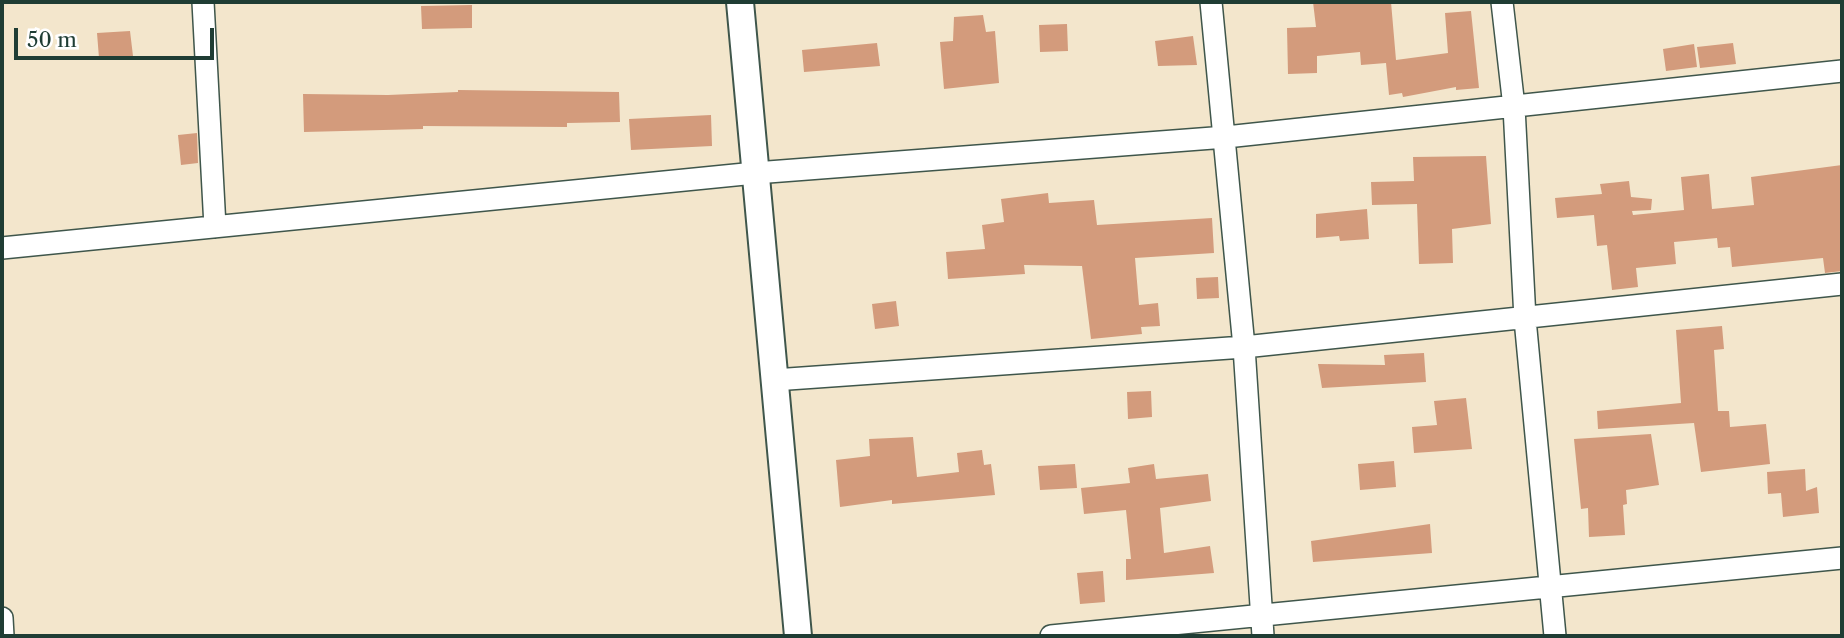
<!DOCTYPE html>
<html>
<head>
<meta charset="utf-8">
<style>
  body { margin:0 }
  #map { position:relative; width:1844px; height:638px; overflow:hidden; background:#f3e6cc; font-family:"Libre Caslon Text",serif }
  canvas { display:block }
  .frame { position:absolute; inset:0; border:4px solid #1f3d34; pointer-events:none }
  .scale { position:absolute; left:14px; top:28px; width:200px; height:32px; box-sizing:border-box; border:4px solid #1f3d34; border-top:0; padding-left:9px; font-size:21px; line-height:24px; white-space:nowrap; color:#1f3d34; -webkit-text-stroke:5px #fff; paint-order:stroke }
</style>
</head>
<body>
<div id="map">
<canvas width="1844" height="638"></canvas>
<div class="frame"></div>
<div class="scale">50 m</div>
</div>
<script>
const ctx = document.querySelector('canvas').getContext('2d');
ctx.lineJoin = 'round';
function paint(path, color) {
  ctx.fillStyle = color;
  ctx.fill(path, 'evenodd');
}
function strokePath(path, color, width, dash) {
  ctx.strokeStyle = color;
  ctx.lineWidth = width;
  ctx.lineCap = dash ? 'butt' : 'round';
  ctx.setLineDash(dash || []);
  ctx.stroke(path);
}
const building = new Path2D(`
  M 1313,2 L 1391,2 L 1396,60 L 1448,53 L 1445,13 L 1471,11 L 1479,88 L 1456,90 L 1456,87 L 1403,97 L 1402,93 L 1389,95 L 1386,63 L 1361,65 L 1360,52 L 1317,56 L 1317,73 L 1288,74 L 1287,28 L 1316,27 Z
  M 472,5 L 472,28 L 422,29 L 421,6 Z
  M 983,15 L 986,32 L 995,31 L 999,83 L 944,89 L 940,42 L 953,41 L 954,17 Z
  M 1067,24 L 1068,51 L 1040,52 L 1039,25 Z
  M 130,31 L 133,56 L 99,58 L 97,33 Z
  M 1193,36 L 1197,65 L 1158,66 L 1155,41 Z
  M 877,43 L 880,66 L 804,72 L 802,50 Z
  M 1733,43 L 1736,64 L 1700,68 L 1697,47 Z
  M 1694,44 L 1697,67 L 1666,71 L 1663,49 Z
  M 458,90 L 619,92 L 620,122 L 567,123 L 567,127 L 423,126 L 423,129 L 304,132 L 303,94 L 388,95 L 458,92 Z
  M 711,115 L 712,146 L 631,150 L 629,119 Z
  M 197,133 L 198,163 L 181,165 L 178,135 Z
  M 1486,156 L 1491,224 L 1452,229 L 1453,263 L 1419,264 L 1417,204 L 1372,205 L 1371,182 L 1414,181 L 1413,157 Z
  M 1842,165 L 1842,271 L 1825,273 L 1823,258 L 1732,267 L 1730,247 L 1718,248 L 1717,238 L 1674,242 L 1676,264 L 1636,268 L 1638,287 L 1612,290 L 1607,245 L 1597,246 L 1594,215 L 1557,218 L 1555,198 L 1602,194 L 1600,184 L 1629,181 L 1631,197 L 1652,199 L 1651,210 L 1632,211 L 1633,215 L 1684,210 L 1681,177 L 1709,174 L 1712,209 L 1754,205 L 1751,177 Z
  M 1048,193 L 1049,203 L 1094,200 L 1097,225 L 1212,218 L 1214,253 L 1135,258 L 1139,305 L 1158,303 L 1160,326 L 1141,327 L 1142,334 L 1091,339 L 1082,266 L 1024,265 L 1025,274 L 948,279 L 946,252 L 985,249 L 982,225 L 1004,222 L 1001,199 Z
  M 1367,209 L 1369,239 L 1340,241 L 1339,236 L 1316,238 L 1316,214 Z
  M 1218,277 L 1219,298 L 1197,299 L 1196,278 Z
  M 896,301 L 899,326 L 875,329 L 872,304 Z
  M 1722,326 L 1724,349 L 1714,350 L 1718,411 L 1729,411 L 1730,427 L 1766,424 L 1770,464 L 1701,472 L 1694,423 L 1598,429 L 1597,411 L 1681,403 L 1676,330 Z
  M 1424,353 L 1426,382 L 1322,388 L 1318,364 L 1385,365 L 1384,355 Z
  M 1151,391 L 1152,417 L 1128,419 L 1127,392 Z
  M 1466,398 L 1472,449 L 1414,453 L 1412,427 L 1437,425 L 1434,401 Z
  M 1651,434 L 1659,485 L 1626,490 L 1627,504 L 1623,505 L 1625,535 L 1589,537 L 1588,508 L 1581,509 L 1574,439 Z
  M 913,437 L 917,477 L 959,472 L 957,453 L 982,450 L 984,465 L 991,464 L 995,495 L 892,504 L 892,500 L 840,507 L 836,460 L 870,456 L 869,439 Z
  M 1394,461 L 1396,487 L 1360,490 L 1358,464 Z
  M 1075,464 L 1077,488 L 1040,490 L 1038,466 Z
  M 1154,464 L 1156,479 L 1208,474 L 1211,501 L 1160,508 L 1164,553 L 1210,546 L 1214,573 L 1126,580 L 1126,559 L 1131,559 L 1126,510 L 1084,514 L 1081,488 L 1130,483 L 1128,468 Z
  M 1805,469 L 1806,491 L 1817,487 L 1819,513 L 1783,517 L 1781,493 L 1768,494 L 1767,472 Z
  M 1430,524 L 1432,553 L 1313,562 L 1311,541 Z
  M 1103,571 L 1105,602 L 1080,604 L 1077,573 Z`);
const minor = new Path2D(`
  M 203,2 L 215,227
  M 1211,2 L 1244,347 L 1263,636
  M 1502,2 L 1514,107 L 1525,319 L 1555,636
  M 2,248 L 755,173 L 1226,137 L 1842,71
  M 774,380 L 1244,347 L 1842,284
  M 2,618 L 3,636
  M 1051,636 L 1842,558`);
const tertiary = new Path2D(`
  M 740,2 L 798,636`);
paint(building, '#d39b7c');
strokePath(minor, '#3f564b', 24);
strokePath(tertiary, '#3f564b', 30);
strokePath(minor, '#fff', 21);
strokePath(tertiary, '#fff', 26);
</script>
</body>
</html>
